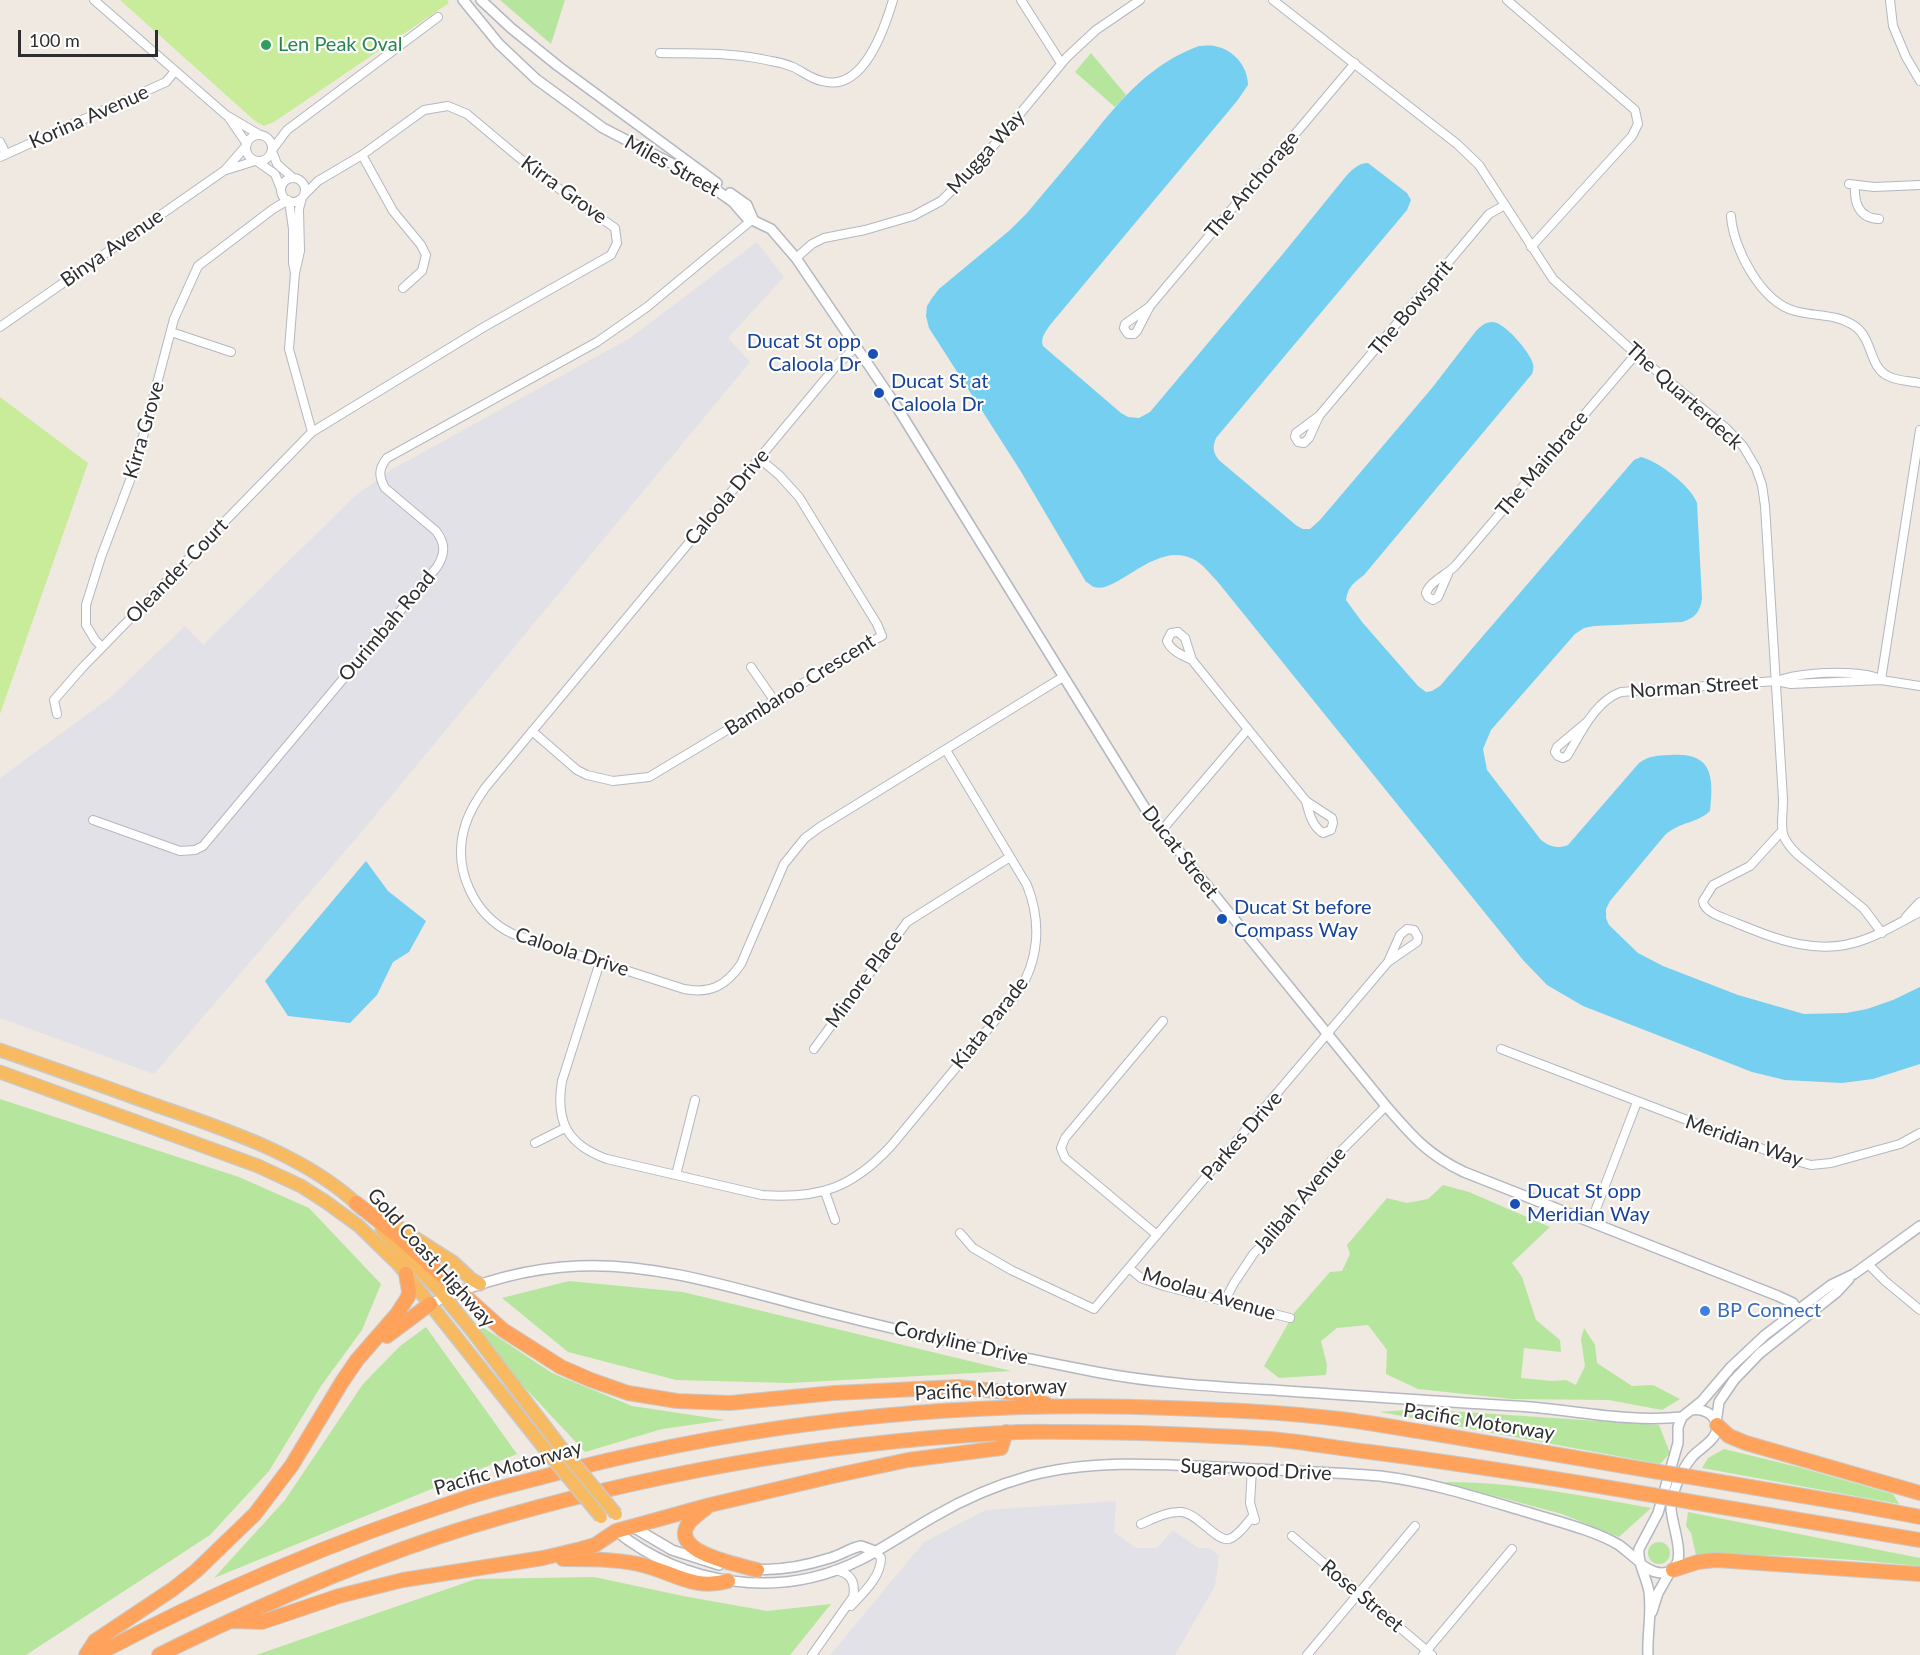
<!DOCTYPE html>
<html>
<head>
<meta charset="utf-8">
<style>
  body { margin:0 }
  #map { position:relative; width:1920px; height:1655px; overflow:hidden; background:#efe9e1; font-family:Lato,sans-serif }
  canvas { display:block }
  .scale { position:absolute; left:18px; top:30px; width:140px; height:27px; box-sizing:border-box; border:3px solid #2e2e2e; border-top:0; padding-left:8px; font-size:18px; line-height:21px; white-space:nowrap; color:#2e2e2e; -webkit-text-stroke:4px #fff; paint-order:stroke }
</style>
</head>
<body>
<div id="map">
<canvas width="1920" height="1655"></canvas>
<div class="scale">100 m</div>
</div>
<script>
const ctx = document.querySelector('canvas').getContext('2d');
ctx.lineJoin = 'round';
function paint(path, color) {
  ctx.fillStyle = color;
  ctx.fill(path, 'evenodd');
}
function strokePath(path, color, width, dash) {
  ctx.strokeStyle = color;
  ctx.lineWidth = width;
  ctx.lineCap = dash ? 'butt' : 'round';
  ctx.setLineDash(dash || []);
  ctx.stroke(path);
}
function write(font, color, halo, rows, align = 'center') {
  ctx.font = font + ' Lato,sans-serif';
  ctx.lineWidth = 4.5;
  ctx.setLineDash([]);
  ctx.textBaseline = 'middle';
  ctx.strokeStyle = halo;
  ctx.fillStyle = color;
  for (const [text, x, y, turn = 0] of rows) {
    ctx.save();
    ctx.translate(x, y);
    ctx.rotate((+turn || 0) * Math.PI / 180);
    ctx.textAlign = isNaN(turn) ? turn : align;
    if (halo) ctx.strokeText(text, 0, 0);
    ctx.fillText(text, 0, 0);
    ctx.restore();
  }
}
const industrial = new Path2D(`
  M 757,242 L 784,277 L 728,338 L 750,362 L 364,829 L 154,1074 L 0,1018 L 0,778 L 111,697 L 185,626 L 203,645 L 356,495 L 391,470 L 630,338 Z
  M 1116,1501 L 1114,1532 L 1136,1548 L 1157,1548 L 1173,1530 L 1198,1548 L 1209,1548 L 1219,1556 L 1215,1586 L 1175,1655 L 830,1655 L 924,1542 L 986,1510 Z`);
const green = new Path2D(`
  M 500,0 L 565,0 L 551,44 Z
  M 1091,53 L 1126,95 L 1115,107 L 1075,72 Z
  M 0,1099 L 239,1177 L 309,1208 L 381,1284 L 362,1330 L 321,1386 L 269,1471 L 210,1535 L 26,1655 L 0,1655 Z
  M 1443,1185 L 1469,1192 L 1550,1227 L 1512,1263 L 1522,1277 L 1536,1320 L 1560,1340 L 1561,1352 L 1524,1348 L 1521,1378 L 1552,1381 L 1566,1380 L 1576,1385 L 1585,1366 L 1581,1339 L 1584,1328 L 1595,1345 L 1597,1363 L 1632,1386 L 1653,1385 L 1680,1399 L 1662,1410 L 1609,1400 L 1512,1399 L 1418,1389 L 1386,1374 L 1387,1350 L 1368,1325 L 1337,1328 L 1321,1341 L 1327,1365 L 1326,1375 L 1279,1378 L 1264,1366 L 1294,1313 L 1330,1272 L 1342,1271 L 1350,1254 L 1347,1245 L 1387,1198 L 1407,1203 L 1428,1199 Z
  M 569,1281 L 683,1292 L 1011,1371 L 789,1383 L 676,1380 L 568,1352 L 502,1298 Z
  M 478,1324 L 552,1373 L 632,1406 L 725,1420 L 662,1429 L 585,1452 L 473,1332 Z
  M 426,1327 L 517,1454 L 214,1578 L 285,1500 L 363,1384 L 400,1346 Z
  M 1418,1409 L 1659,1425 L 1670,1453 L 1660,1464 L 1380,1412 Z
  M 1724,1449 L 1798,1467 L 1893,1494 L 1899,1504 L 1702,1468 L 1708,1458 Z
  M 1443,1482 C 1513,1481 1583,1496 1651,1508 L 1619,1537 L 1562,1514 Z
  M 1688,1512 L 1920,1558 L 1920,1566 C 1845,1559 1771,1553 1696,1555 L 1691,1533 L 1686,1526 Z
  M1648 1553a11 11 0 1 1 22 0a11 11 0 1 1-22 0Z
  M 594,1577 L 683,1596 L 767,1611 L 831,1604 L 790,1655 L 256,1655 L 476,1579 Z`);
const pitch = new Path2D(`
  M 120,0 L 447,0 L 449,3 L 274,122 L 264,126 L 255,121 Z
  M 0,397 L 88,463 L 0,714 Z`);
const water = new Path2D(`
  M 1199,46 C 1203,46 1210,45 1214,46 C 1233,49 1248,66 1248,85 L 1237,101 L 1050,325 C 1046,331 1040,338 1043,346 L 1121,413 L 1128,417 L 1139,418 L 1150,412 L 1282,255 L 1347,175 C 1353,169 1359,163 1368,163 L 1407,193 L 1411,200 L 1407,210 L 1216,438 C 1212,448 1213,453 1220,461 L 1297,526 L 1303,529 L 1310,529 L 1320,520 L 1432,388 L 1476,331 C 1481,326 1485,322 1493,322 C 1505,323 1530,352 1533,364 C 1534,367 1533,371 1532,374 L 1364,575 C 1354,583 1348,586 1346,600 L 1362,622 L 1418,686 L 1426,692 L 1432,691 L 1440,686 L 1634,460 L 1641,457 C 1658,461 1691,486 1697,503 L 1702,599 C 1700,612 1695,618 1682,622 L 1594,626 L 1584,628 L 1575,634 L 1491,730 L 1483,749 L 1487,770 L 1541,840 C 1550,847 1557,849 1568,845 L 1639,763 C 1650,755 1657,756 1670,755 C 1712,752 1714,775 1710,811 C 1696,824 1681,821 1665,835 L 1610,901 L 1606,909 L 1606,918 L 1609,925 L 1638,953 L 1663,966 L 1738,995 L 1804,1014 L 1846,1013 L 1867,1009 L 1893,1000 L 1920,987 L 1920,1064 L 1873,1079 L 1842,1083 L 1785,1080 L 1752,1072 L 1583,1006 L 1547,985 L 1523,960 L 1217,581 C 1210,574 1202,563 1193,559 C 1156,540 1116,595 1094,587 C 1091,586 1089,583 1086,582 L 1020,470 L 929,328 L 926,316 L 927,306 L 932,298 L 939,289 L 1010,230 L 1027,213 C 1048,188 1069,163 1090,138 C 1121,99 1150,64 1199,46 Z
  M 366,861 L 388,891 L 426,921 L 409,952 L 393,962 L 377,995 L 350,1023 L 288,1016 L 265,981 Z`);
const minor = new Path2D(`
  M 94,0 L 226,115 L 260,135
  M 1021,0 L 1061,63
  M 1273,0 L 1457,144 L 1479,165 L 1553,279 L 1636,354 L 1726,428 L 1743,446 L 1756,468 L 1762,485 L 1765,506 L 1783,799 C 1783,827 1776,834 1798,855 L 1864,909 L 1882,933
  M 1507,0 L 1635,110 L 1638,124 L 1632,136 L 1531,247
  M 1890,0 L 1893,26 L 1906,57 L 1920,81
  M 660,53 C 697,54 735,52 771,61 C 778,62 786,64 793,67 C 802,71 811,79 822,81 C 863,93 884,30 893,0
  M 229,118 L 247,144
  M246 148a13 13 0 1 1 26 0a13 13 0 1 1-26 0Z
  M 0,142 L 6,154
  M 272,150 L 287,130 L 438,17
  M 272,151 L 277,164 L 293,178
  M 362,155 L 393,211 L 421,245 L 426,255 L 422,271 L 403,288
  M 0,157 L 166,82 L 175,71
  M 258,162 L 275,174 L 281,189
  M 226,170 L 255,161
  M281 190a12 12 0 1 1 24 0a12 12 0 1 1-24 0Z
  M 1849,184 L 1874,187 L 1920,185
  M 1855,185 C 1854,202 1858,218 1879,219
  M 302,198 L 299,209 L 300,251 L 295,273 L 289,349 L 312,432
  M 289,201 L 293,229 L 293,263 L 295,273
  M 1731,216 C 1733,248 1761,302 1795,311 C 1816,317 1837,313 1856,327 C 1873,340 1869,367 1888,376 C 1897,381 1910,381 1920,383
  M 796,258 L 812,244 L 824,238 L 865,230 L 913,216 L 941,201 L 975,168 L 1067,57 L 1096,30 L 1140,0
  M 1149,307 L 1125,324 L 1124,328 L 1128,334 L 1134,334 L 1137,331 L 1150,306 L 1355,63
  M 0,327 L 225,170 L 246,146
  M 171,332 L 231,352
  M 857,346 L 836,366 L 485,788 C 477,800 469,812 465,826 C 452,868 473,915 513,934 L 684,989 C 710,994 726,986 741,964 L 784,864 L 805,838 L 820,827 L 1063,677
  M 1319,416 L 1309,438 L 1304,443 L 1298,442 L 1295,437 L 1296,433 L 1319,416 L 1489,214 L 1505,205
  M 1448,574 L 1438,597 L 1433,600 L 1428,597 L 1426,593 C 1430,581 1447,575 1456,565 L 1636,354
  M 102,647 L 95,640 L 86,625 L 86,605 L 101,557 L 135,467 L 174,319 L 198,266 L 273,209 L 288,200
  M 1192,660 C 1182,655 1171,651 1167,641 L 1171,633 L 1178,632 L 1185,638 L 1192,660 L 1306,801 L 1332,818 L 1333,823 L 1331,830 L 1323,833 C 1312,826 1309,813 1306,801
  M 751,667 L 774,700
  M 1881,680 L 1920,430
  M 1777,681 C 1799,672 1858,669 1880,679
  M 57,714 L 54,700 L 82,668 L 312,432 L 484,327 L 611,255 L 617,243 L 615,228 L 541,176 L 467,114 L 448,106 L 424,110 L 362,155 L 318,181 L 304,195
  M 1588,721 L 1557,747 L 1555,752 L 1558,756 L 1563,758 L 1567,756 C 1581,733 1595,701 1621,692 L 1776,681 L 1791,684 L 1881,680 L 1920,686
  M 532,731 L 577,770 L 587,775 L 613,781 L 649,777 L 714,738 L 868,643 L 882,636 L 877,624 L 799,497 L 779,475 L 760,459
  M 93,820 L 180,851 L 195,850 L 203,846 L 437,567 C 445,554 446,544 436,531 L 385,488 C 378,476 379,468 387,458 L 597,342 L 647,307 L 753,219
  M 1162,830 L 1248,729
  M 1781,832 L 1750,866 L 1713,885 L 1703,901 C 1704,913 1725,918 1736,923 C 1778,940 1820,957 1866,939 C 1885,932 1902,921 1920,912
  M 1906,917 L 1920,902
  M 600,962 L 562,1081 C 555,1122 568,1145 607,1159 L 762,1195 C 820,1199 852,1188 891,1146 L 1017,994 C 1039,961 1042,923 1027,885 L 946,750
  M 814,1049 L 907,922 L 1010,857
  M 1501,1049 L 1789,1159 L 1811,1165 L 1831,1163 L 1900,1144 L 1920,1133
  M 535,1143 L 565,1128
  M 676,1175 L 695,1100
  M 825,1192 L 835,1220
  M 1591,1222 L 1637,1102
  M 960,1233 L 973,1248 L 1011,1270 L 1094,1309 L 1388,962 L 1400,935 L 1407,929 L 1414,930 L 1418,937 L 1417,942 L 1388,962
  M 1157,1235 L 1065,1158 L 1061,1148 L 1065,1138 L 1163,1021
  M 1868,1264 L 1885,1281 L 1920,1310
  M 1129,1268 L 1141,1278 L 1164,1286 L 1290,1318
  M 1224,1302 L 1234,1283 L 1254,1253 L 1285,1223 L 1331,1161 L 1386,1106
  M 1252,1469 L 1250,1503 L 1255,1520
  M 1141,1524 C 1153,1519 1168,1511 1181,1512 C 1198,1513 1216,1542 1229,1539 C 1238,1536 1247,1523 1253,1516
  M 1292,1536 L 1432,1655
  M 851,1606 C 863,1593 881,1577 881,1558 L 875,1551
  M 812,1655 L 853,1597 C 856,1582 851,1573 835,1570
  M 1307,1655 L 1415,1526
  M 1423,1655 L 1512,1549`);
const tertiary = new Path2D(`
  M 463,0 L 499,44 L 536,79 L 603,128 L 690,173 L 719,192 L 733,202 L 746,217 L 771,229 L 796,258 L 895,404 L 1148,813 L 1386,1106 C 1412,1136 1428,1155 1464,1172 L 1778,1296 L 1793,1303 L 1803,1318
  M 481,0 L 511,28 L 558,66 L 717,183
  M 730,193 L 747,205 L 753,219
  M 430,1304 C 476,1283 527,1268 578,1266 C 663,1262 752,1294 834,1314 C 921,1336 1008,1355 1096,1372 C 1159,1384 1223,1387 1287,1391 C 1363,1396 1440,1402 1516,1406 C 1571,1409 1626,1423 1682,1417
  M 1716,1423 L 1719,1402 L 1734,1380 L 1760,1353 L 1837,1292 L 1849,1279
  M 633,1527 L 672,1550 L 719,1565
  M 616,1531 C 685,1586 780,1600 860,1560 C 886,1547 910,1530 935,1516 C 964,1499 997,1485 1029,1476 C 1097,1458 1170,1465 1239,1468 C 1286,1471 1334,1472 1380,1476 C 1430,1482 1479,1498 1527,1512 C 1555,1521 1594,1530 1619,1545 C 1626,1550 1633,1557 1640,1562
  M 1642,1565 C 1650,1570 1657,1575 1668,1572 C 1690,1565 1671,1524 1671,1508 C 1672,1498 1675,1486 1680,1477 C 1683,1470 1687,1463 1692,1457 C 1700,1448 1719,1439 1717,1425 C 1714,1413 1702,1408 1691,1410
  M 754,1569 C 780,1571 805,1566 830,1558 C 841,1555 850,1548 861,1546 L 875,1551
  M 1652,1612 L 1658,1593 L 1670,1572
  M 1648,1655 C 1647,1633 1652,1614 1649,1592 C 1647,1578 1637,1563 1639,1549 L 1658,1513 L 1678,1443 L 1678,1427 L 1682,1417 L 1702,1401 L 1731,1367 L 1765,1335 L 1831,1285 L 1854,1274 L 1920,1226`);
const trunk = new Path2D(`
  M 0,1050 C 52,1068 103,1086 155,1105 C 224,1129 309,1156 362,1209
  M 0,1072 L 258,1166 L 301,1186 L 326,1202 L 359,1226 L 399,1265 L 549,1454
  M 379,1215 L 453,1262 L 471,1279 L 480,1284
  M 382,1230 L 438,1289 L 473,1332 L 563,1450`);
const motorway = new Path2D(`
  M 356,1203 L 400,1238 L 503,1330 L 561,1367 L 591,1380 L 628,1393 L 677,1401 L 730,1403 L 834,1393 L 958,1387 L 1016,1393 L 1046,1404
  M 387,1336 L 430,1304
  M 1717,1425 L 1729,1436 L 1746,1443 L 1920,1493
  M 1697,1478 L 1857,1505 L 1920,1517
  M 1692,1502 L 1920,1540
  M 706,1508 C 700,1513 689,1520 686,1528 C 676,1554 741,1565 757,1570
  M 563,1559 C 588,1559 614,1559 638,1564 C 672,1571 692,1591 728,1581
  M 1673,1570 L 1698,1562 L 1716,1560 L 1920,1574
  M 232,1621 L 262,1622 L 339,1596 L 403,1580 L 543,1558 L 581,1549 L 595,1545 L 616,1531 L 710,1505 L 833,1476 L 908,1460 L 1001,1448 L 1006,1432
  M 86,1655 L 95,1641 L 173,1589 L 196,1571 L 255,1514 L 292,1465 L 342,1382 L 357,1360 L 397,1314 L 408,1297 L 409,1291 L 406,1274
  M 96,1655 C 213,1592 335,1541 460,1500 C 488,1490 517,1484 546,1476 C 749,1422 960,1400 1170,1408 C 1227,1410 1284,1412 1340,1419 C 1372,1423 1404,1429 1436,1434 C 1510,1447 1584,1459 1659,1472
  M 159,1655 C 260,1605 364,1559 472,1526 C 644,1474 822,1443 1002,1433 C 1025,1431 1048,1432 1071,1432 C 1138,1432 1204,1435 1271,1439 C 1304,1442 1337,1448 1370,1452 C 1465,1464 1558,1479 1652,1495`);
const trunkBridge = new Path2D(`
  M 563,1450 L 616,1514
  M 549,1454 L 601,1517`);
const motorwayBridge = new Path2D(`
  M 1659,1472 L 1697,1478
  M 1652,1495 L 1692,1502`);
const markers = [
  [266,45,6,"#2e9e5b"],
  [873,354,6,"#1a4fb4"],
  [879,393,6,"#1a4fb4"],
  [1222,919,6,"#1a4fb4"],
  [1515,1204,6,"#1a4fb4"],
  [1705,1311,6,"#3f7fe0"]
];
const leisureNames = [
  ["Len Peak Oval",278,45]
];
const streetNames = [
  ["Korina Avenue",89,117,-24],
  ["Mugga Way",986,152,-48],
  ["Miles Street",672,166,29],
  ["The Anchorage",1252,185,-50],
  ["Kirra Grove",564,190,36],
  ["Binya Avenue",112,248,-35],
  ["The Bowsprit",1411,308,-50],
  ["The Quarterdeck",1684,396,42],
  ["Kirra Grove",144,430,-74],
  ["The Mainbrace",1542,464,-50],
  ["Caloola Drive",727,497,-50],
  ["Oleander Court",177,571,-46],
  ["Ourimbah Road",387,626,-50],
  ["Bambaroo Crescent",800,685,-32],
  ["Norman Street",1694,687,-4],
  ["Ducat Street",1180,852,52],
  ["Caloola Drive",572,952,18],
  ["Minore Place",864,979,-54],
  ["Kiata Parade",990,1023,-52],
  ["Parkes Drive",1242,1136,-49],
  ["Meridian Way",1744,1141,19],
  ["Jalibah Avenue",1300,1200,-50],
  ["Gold Coast Highway",431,1258,48],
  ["Moolau Avenue",1209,1294,17],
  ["Cordyline Drive",961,1343,13],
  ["Pacific Motorway",991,1390,-3],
  ["Pacific Motorway",1479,1422,9],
  ["Pacific Motorway",508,1468,-16],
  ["Sugarwood Drive",1256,1470,3],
  ["Rose Street",1362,1596,40]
];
const transitNames = [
  ["Ducat St opp",861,342,"right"],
  ["Caloola Dr",861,365,"right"],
  ["Ducat St at",891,382],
  ["Caloola Dr",891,405],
  ["Ducat St before",1234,908],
  ["Compass Way",1234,931],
  ["Ducat St opp",1527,1192],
  ["Meridian Way",1527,1215]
];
const shopNames = [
  ["BP Connect",1717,1311]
];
paint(industrial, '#e3e1e8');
paint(green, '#b6e59e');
paint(pitch, '#c9ec9a');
paint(water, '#75cff0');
strokePath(minor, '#b4b7c1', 10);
strokePath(tertiary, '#b4b7c1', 12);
strokePath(trunk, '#c9c9c9', 15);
strokePath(motorway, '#c9c9c9', 16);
strokePath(minor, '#fff', 8);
strokePath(tertiary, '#fff', 9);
strokePath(trunk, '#f8ba60', 12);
strokePath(motorway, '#ffa35c', 14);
strokePath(trunkBridge, '#c9c9c9', 15, []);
strokePath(motorwayBridge, '#c9c9c9', 16, []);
strokePath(trunkBridge, '#f8ba60', 12);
strokePath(motorwayBridge, '#ffa35c', 14);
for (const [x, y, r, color] of markers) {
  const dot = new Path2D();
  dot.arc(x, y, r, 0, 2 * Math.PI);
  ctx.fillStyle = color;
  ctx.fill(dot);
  strokePath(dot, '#fff', 2);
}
write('20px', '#27864d', '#fff', leisureNames, 'left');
write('20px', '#2e2e2e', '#fff', streetNames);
write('20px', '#164399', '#fff', transitNames, 'left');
write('20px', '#366cbe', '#fff', shopNames, 'left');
</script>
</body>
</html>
